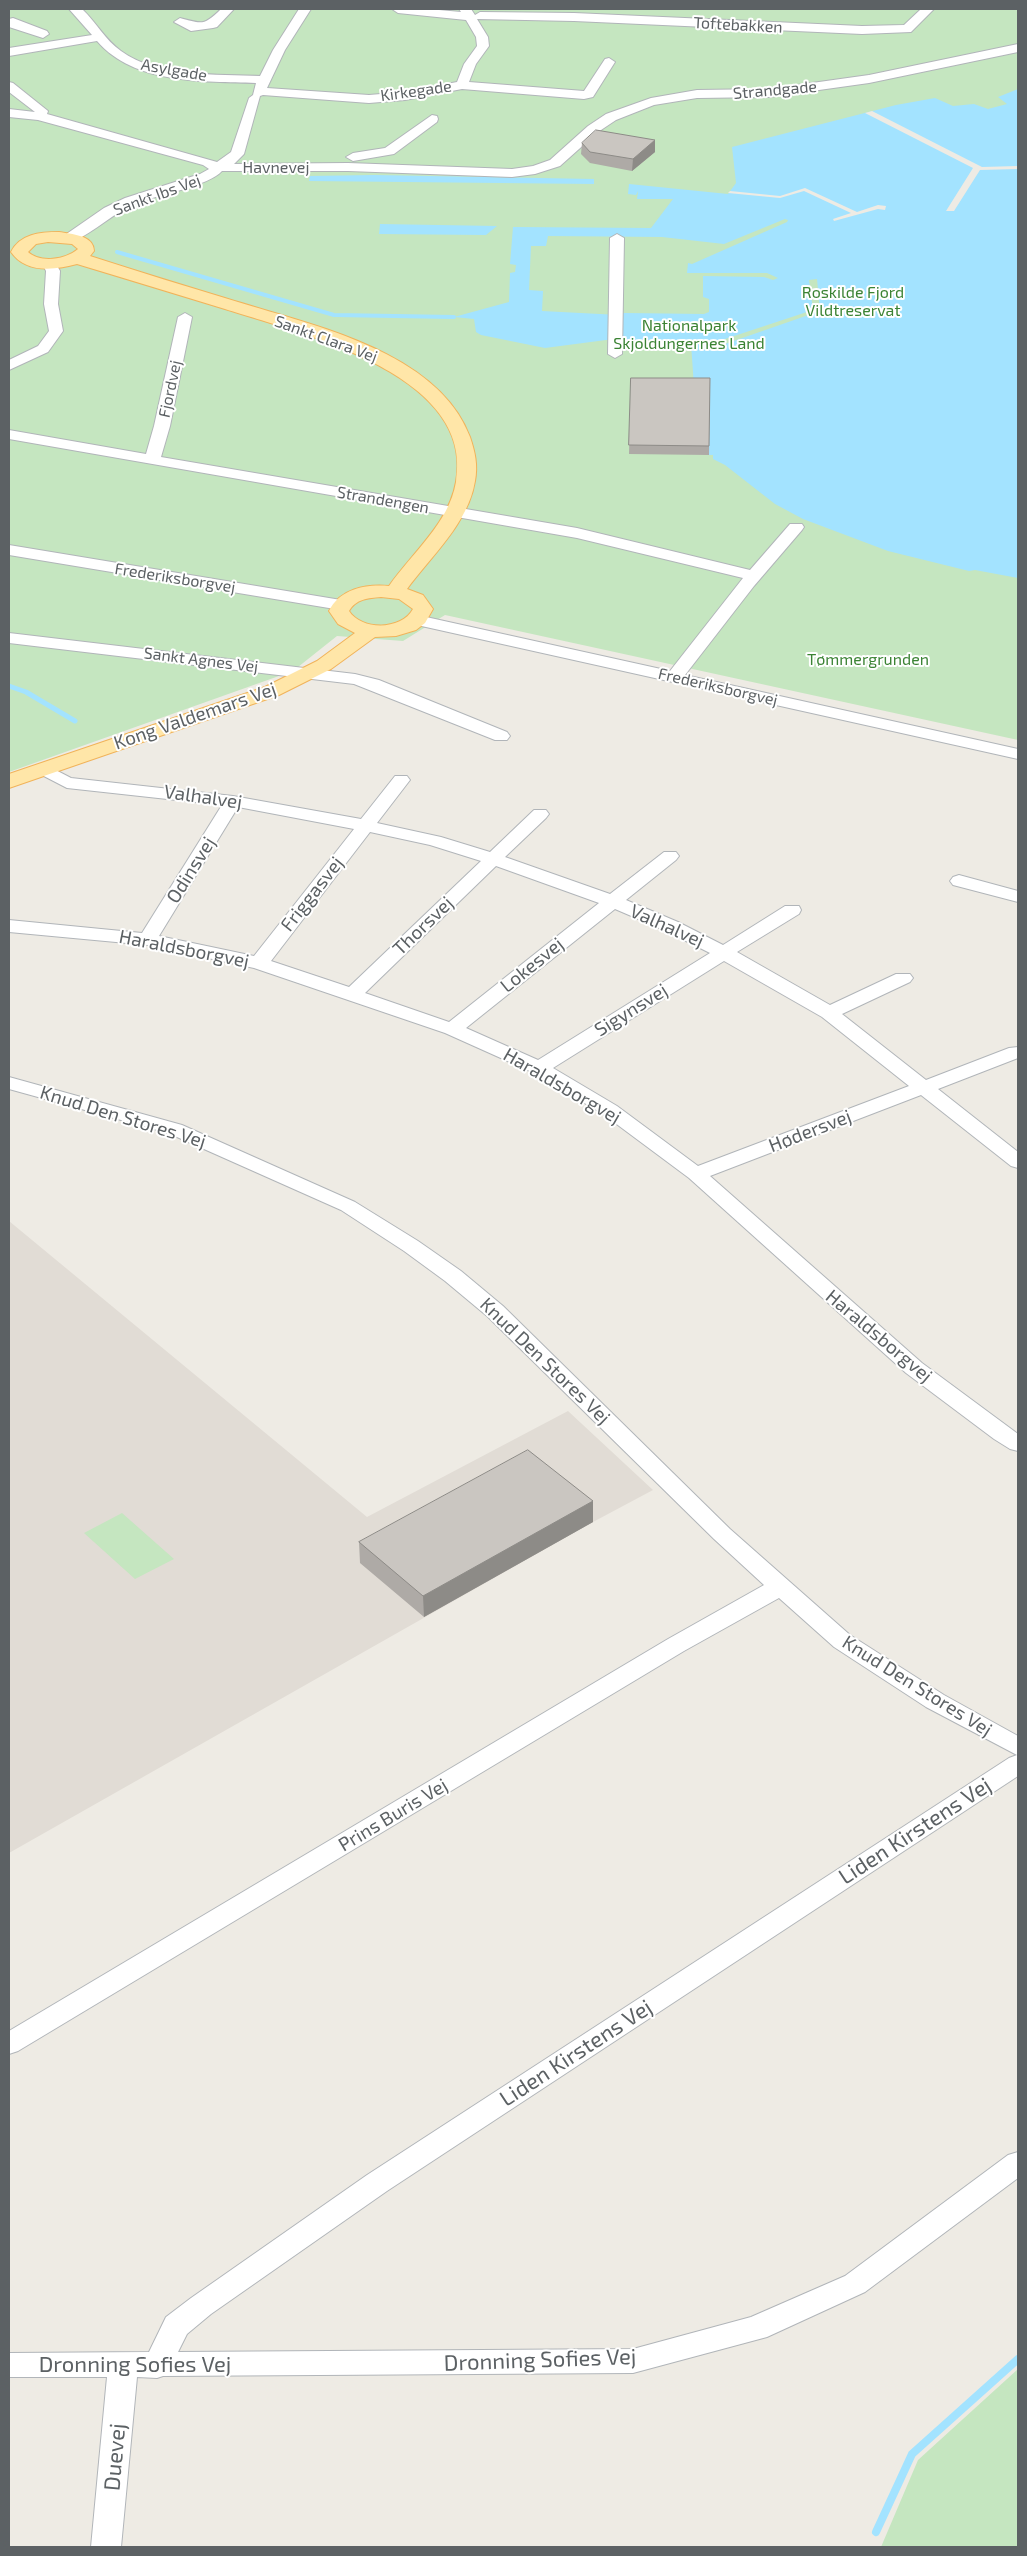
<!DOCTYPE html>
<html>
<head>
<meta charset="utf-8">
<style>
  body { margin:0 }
  #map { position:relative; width:1027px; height:2556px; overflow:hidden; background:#eeebe4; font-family:"Exo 2",sans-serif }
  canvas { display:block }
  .frame { position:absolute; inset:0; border:10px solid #5c6164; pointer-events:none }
</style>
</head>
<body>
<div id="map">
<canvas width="1027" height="2556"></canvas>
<div class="frame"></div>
</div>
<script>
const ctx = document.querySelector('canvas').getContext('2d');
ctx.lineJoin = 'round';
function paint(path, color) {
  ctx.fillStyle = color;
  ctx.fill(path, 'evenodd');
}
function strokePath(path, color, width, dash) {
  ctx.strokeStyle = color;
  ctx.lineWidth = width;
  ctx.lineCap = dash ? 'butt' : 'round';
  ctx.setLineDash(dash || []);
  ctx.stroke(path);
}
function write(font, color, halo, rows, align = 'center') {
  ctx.font = font + ' "Exo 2",sans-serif';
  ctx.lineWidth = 4;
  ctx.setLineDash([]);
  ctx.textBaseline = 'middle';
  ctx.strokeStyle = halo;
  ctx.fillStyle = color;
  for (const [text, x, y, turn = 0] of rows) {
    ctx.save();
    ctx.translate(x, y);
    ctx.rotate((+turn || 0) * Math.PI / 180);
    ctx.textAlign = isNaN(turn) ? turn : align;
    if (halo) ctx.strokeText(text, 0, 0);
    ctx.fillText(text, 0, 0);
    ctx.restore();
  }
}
const education = new Path2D(`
  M 9,1221 L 367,1517 L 568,1411 L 653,1490 L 593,1522 L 9,1853 Z`);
const green = new Path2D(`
  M 9,9 L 1018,9 L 1018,740 L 445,615 L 403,641 L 337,636 L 293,671 L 9,772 Z
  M 122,1513 L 174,1559 L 135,1579 L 84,1533 Z
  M 1018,2369 L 1018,2547 L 881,2547 L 918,2460 Z`);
const water = new Path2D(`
  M 1018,89 L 1018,578 L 975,570 L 969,571 L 888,551 L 803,519 L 775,504 L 725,465 L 713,459 L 713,455 L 709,455 L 709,387 L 694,386 L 691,344 L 725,344 L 820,311 L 817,279 L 809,280 L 813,310 L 722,340 L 606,340 L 545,348 L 481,335 L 476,332 L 474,319 L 454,317 L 509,302 L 510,273 L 515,272 L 516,265 L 510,264 L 513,227 L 651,228 L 673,199 L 637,199 L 638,191 L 636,195 L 628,194 L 629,184 L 728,194 L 736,183 L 732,147 L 896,105 L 935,98 L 953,106 L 974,104 L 988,109 L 1007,104 L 998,97 ZM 785,219 L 788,220 L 787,222 L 692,264 L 688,263 L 687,273 L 767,273 L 778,278 L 773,280 L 764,277 L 703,276 L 703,297 L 709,299 L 709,312 L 704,314 L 624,313 L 619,315 L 542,311 L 543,291 L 529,290 L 531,246 L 546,246 L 548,236 L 662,237 L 724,244 Z
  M 374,175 L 594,179 L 594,184 L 309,181 L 310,176 Z
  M 380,224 L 497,226 L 486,235 L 379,234 Z`);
const pier = new Path2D(`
  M 872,111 L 982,167 L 1018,166 L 1018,169 L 980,170 L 954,211 L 946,211 L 973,168 L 865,113 Z
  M 805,188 L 857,212 L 878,205 L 886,206 L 885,210 L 878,209 L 834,221 L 833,219 L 851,213 L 804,191 L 780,198 L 728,193 L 730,191 L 780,196 Z`);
const streamFar2 = new Path2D(`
  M 117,252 L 334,315 L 454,317`);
const streamFar1 = new Path2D(`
  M 9,686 L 26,692 L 75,721`);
const stream = new Path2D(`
  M 876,2532 L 912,2454 L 1018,2359`);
const minor = new Path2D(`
  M 69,9 L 82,9 C 96,22 105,40 121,51 C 158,78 216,74 260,76 L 273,50 L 299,9 L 311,9 L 285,50 L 267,88 L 369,95 L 405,92 L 457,82 L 464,64 L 477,46 L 476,37 L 466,20 L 398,13 L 392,9 L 428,9 L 461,12 L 459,9 L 471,9 L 475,15 L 480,12 L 574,13 L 862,26 L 904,25 L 921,9 L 934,9 L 911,32 L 862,34 L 574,21 L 477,19 L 488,37 L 489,46 L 476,64 L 469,82 L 584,91 L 605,59 L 609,58 L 615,62 L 593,97 L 584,99 L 462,89 L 405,100 L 369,103 L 263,95 L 260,96 L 244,154 L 234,164 L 348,163 L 512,169 L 533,166 L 550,160 L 588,126 L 606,114 L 651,98 L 697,90 L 769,89 L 869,75 L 1018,44 L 1018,52 L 869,83 L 769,97 L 697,98 L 654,105 L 616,120 L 598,132 L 560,166 L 535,174 L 512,177 L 348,171 L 222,171 C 211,185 155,196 136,203 C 114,212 89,237 70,242 L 65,241 L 63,238 L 65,235 L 104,208 L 125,198 L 200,174 L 209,169 L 203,165 L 38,120 L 9,117 L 9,109 L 35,112 L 9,92 L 9,82 L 13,83 L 48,111 L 47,114 L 217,162 L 231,152 L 249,98 L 253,95 L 256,83 C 204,81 135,85 97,41 L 9,56 L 9,48 L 92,35 Z
  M 221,9 L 234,9 L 217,27 L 213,28 L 191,31 L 174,22 L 180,18 C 202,24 204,26 221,9 Z
  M 13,18 L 47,31 L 49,34 L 43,38 L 9,27 L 9,19 Z
  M 432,115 L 437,116 L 438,119 L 437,122 L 394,154 L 353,161 L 346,157 L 353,153 L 385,148 Z
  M 617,234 L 624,238 L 622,354 L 615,358 L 608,354 L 610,238 Z
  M 49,259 L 54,260 L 60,271 L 58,304 L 63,331 L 48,352 L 9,370 L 9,360 L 38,346 L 49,331 L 44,304 L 46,271 L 42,263 Z
  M 185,313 L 192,317 L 170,426 L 161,457 L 577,528 L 750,570 L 790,524 L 802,524 L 804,527 L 802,530 L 754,586 L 685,675 L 1018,749 L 1018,759 L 417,625 L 409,620 L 417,615 L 670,671 L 743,578 L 577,538 L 9,439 L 9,430 L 146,454 L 154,426 L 178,317 Z
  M 9,545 L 341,600 L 349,605 L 341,610 L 9,555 Z
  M 9,633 L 355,674 L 379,680 L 507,732 L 510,736 L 507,740 L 495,740 L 354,684 L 9,643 Z
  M 44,764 L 71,778 L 233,796 L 361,819 L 395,776 L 407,776 L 410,780 L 377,823 L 441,837 L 490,852 L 534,810 L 546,810 L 549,814 L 546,818 L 505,857 L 610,894 L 664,852 L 676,852 L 679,856 L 676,860 L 626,900 L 678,922 L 723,945 L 785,906 L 799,906 L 801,910 L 799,914 L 737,952 L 830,1005 L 896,974 L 910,974 L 913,978 L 910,982 L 842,1014 L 926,1080 L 1009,1048 L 1018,1047 L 1018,1058 L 938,1089 L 1018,1152 L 1018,1168 L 1011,1166 L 921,1095 L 710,1176 L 922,1363 L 1018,1434 L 1018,1451 L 1010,1449 L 994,1439 L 906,1373 L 689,1178 L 603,1114 L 532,1072 L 445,1033 L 254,968 L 148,945 L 9,932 L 9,920 L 142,933 L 222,805 L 67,788 L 38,773 L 35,769 L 38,765 ZM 238,807 L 354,829 L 254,956 L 159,936 ZM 370,832 L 430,845 L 481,861 L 349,987 L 271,961 ZM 496,866 L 599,903 L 449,1022 L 365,993 ZM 615,909 L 664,930 L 710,953 L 538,1060 L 466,1028 ZM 724,961 L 822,1017 L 909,1086 L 698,1166 L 617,1106 L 553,1068 Z
  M 959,875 L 1018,891 L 1018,902 L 953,885 L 950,881 L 953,877 Z
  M 9,1077 L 182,1125 L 355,1202 L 418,1241 L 461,1271 L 503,1306 L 730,1529 L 850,1635 L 944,1695 L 1018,1736 L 1018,1776 L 387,2191 L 211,2314 L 187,2334 L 178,2352 L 633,2349 L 751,2317 L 845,2276 L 1008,2155 L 1018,2152 L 1018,2178 L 865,2292 L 767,2337 L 633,2373 L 163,2376 L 157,2378 L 137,2377 L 121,2547 L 91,2547 L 107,2377 L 9,2377 L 9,2353 L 149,2352 L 166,2317 L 191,2298 L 367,2175 L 1009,1758 L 1017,1755 L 926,1707 L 834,1647 L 779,1598 L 684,1651 L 18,2051 L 9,2054 L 9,2031 L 668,1639 L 764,1585 L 714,1539 L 487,1316 L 445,1281 L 404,1251 L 341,1210 L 168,1133 L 9,1089 Z`);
const major = new Path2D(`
  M 59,232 C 71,234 94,235 94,251 L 90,256 C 139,272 189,287 238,302 C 315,326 438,352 470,437 C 475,452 478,465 475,481 C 468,524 431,556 407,589 L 423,595 L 433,609 L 425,623 L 416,630 L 396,636 L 375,637 L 331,669 L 279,695 L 9,788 L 9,774 L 265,687 L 317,661 L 355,633 L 338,624 L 329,611 C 340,589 365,584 389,586 C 412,553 449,523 456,482 C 476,374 300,333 225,309 C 176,294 127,279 77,264 C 55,270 26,274 11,252 C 20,234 40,232 59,232 ZM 48,242 L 72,244 L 78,249 C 65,260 40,263 28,252 L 36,244 ZM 381,597 L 399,599 L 413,609 C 402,630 362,631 349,611 C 356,599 368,598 381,597 Z`);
const wall = new Path2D(`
  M 655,140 L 655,152 L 632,171 L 590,163 L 581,154 L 582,143 Z
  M 631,378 L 710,378 L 709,455 L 629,454 Z
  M 593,1501 L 593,1522 L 424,1617 L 360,1563 L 359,1542 Z`);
const shadedWall = new Path2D(`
  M 655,140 L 655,152 L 632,171 L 633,159 Z
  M 593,1501 L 593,1522 L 424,1617 L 423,1596 Z`);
const building = new Path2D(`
  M 596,130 L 655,140 L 633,159 L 590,152 L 582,143 Z
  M 631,378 L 710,378 L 709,446 L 629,445 Z
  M 528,1450 L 593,1501 L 423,1596 L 359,1542 Z`);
const farStreetnames = [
  ["Toftebakken",738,25,3],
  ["Asylgade",174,70,10],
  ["Strandgade",775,90,-5],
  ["Kirkegade",416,91,-8],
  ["Havnevej",276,168],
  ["Sankt Ibs Vej",157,195,-20],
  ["Sankt Clara Vej",326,339,20],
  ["Fjordvej",170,389,-78],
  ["Strandengen",383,500,10],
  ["Frederiksborgvej",175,578,9],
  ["Sankt Agnes Vej",201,660,7],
  ["Frederiksborgvej",718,687,13]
];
const farParknames = [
  ["Roskilde Fjord",853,293],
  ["Vildtreservat",853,311],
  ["Nationalpark",689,326],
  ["Skjoldungernes Land",689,344],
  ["Tømmergrunden",868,660]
];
const streetNames = [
  ["Kong Valdemars Vej",195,716,-19],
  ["Valhalvej",203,797,8],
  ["Odinsvej",191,870,-58],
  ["Friggasvej",312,894,-52],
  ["Thorsvej",423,926,-44],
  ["Valhalvej",667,926,24],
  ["Haraldsborgvej",184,949,11],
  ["Lokesvej",532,965,-39],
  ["Sigynsvej",631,1010,-32],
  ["Haraldsborgvej",562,1086,30],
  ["Knud Den Stores Vej",123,1117,17],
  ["Hødersvej",810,1131,-21],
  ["Haraldsborgvej",879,1336,40],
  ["Knud Den Stores Vej",545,1361,44],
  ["Knud Den Stores Vej",917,1686,32],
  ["Prins Buris Vej",393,1815,-31]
];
const nearStreetnames = [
  ["Liden Kirstens Vej",915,1831,-33],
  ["Liden Kirstens Vej",576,2053,-33],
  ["Dronning Sofies Vej",540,2360,-2],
  ["Dronning Sofies Vej",135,2365],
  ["Duevej",115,2457,-85]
];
paint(education, '#e1dcd5');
paint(green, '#c5e6c0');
paint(water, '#a3e3ff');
paint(pier, '#eeebe4');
strokePath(streamFar2, '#a3e3ff', 4);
strokePath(streamFar1, '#a3e3ff', 5);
strokePath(stream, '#a3e3ff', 8);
strokePath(minor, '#b1b5b9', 2);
strokePath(major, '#f1b35a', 2);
paint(minor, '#fff');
paint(major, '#ffe6a8');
paint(wall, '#aeaaa6');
paint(shadedWall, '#8d8b87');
paint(building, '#cac6c1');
strokePath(building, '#8d8b87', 1);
write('16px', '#5c6164', '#fff', farStreetnames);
write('16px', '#3b8334', '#fff', farParknames);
write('19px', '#5c6164', '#fff', streetNames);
write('22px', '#5c6164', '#fff', nearStreetnames);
</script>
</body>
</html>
